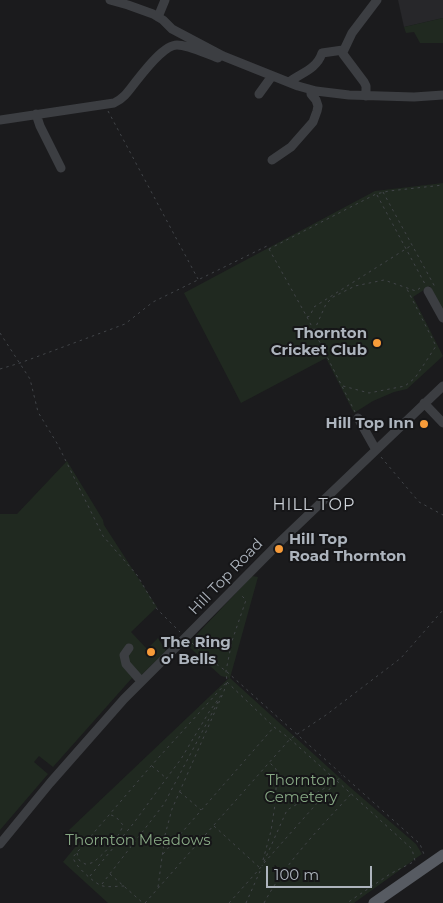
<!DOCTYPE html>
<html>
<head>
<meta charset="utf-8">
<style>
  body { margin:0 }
  #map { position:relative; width:443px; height:903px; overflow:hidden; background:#1b1b1d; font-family:Montserrat,sans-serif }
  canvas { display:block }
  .scale { position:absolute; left:266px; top:866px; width:106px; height:22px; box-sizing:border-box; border:2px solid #adb4bd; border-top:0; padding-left:6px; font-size:15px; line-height:18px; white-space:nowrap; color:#adb4bd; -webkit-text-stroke:4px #161618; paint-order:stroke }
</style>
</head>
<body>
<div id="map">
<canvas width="443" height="903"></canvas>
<div class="scale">100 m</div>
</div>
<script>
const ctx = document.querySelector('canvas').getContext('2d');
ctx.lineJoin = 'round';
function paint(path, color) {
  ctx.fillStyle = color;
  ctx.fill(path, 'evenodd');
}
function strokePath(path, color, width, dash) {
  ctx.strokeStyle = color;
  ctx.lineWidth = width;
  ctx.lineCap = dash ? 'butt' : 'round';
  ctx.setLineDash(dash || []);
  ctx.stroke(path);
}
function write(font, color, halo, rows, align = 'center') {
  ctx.font = font + ' Montserrat,sans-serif';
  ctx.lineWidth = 4;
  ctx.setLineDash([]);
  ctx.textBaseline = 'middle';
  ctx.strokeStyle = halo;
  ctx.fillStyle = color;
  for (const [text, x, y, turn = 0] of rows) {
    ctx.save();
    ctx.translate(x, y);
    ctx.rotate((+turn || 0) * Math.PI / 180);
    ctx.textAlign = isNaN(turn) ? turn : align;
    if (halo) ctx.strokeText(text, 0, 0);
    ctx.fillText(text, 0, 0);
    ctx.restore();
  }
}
const built = new Path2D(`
  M 398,0 L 443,0 L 443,18 L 404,27 Z`);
const green = new Path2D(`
  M 443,18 L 443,43 L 420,43 L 414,32 L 406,33 L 404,27 Z
  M 443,183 L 443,311 L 430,286 L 413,297 L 443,356 L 407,389 L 394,392 L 373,401 L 354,413 L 326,358 L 241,403 L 184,293 L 375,191 Z
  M 67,461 L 103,520 L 104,525 L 157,607 L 131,632 L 147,649 L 158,638 L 166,651 L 135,681 L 132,678 L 53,767 L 39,756 L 34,762 L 48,774 L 0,830 L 0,514 L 17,514 Z
  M 252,576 L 258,577 L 230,678 L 351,788 L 416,844 L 422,854 L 354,903 L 108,903 L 63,862 L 81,840 L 69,830 L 229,678 L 221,676 L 187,645 Z`);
const path = new Path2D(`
  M 108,111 L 198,279
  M 383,192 L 435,287
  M 377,195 L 425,284
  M 269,249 L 307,317 L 355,412
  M 307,317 L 310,316 L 314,307 L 412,245
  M 314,331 L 326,304 L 333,297 L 355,286 L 384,280 L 413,290 L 416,291 L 420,288
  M 0,333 L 30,379 L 38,412 L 58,445 L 103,536 L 137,575 L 157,609 L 180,632
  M 0,369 L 20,363 L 125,324 L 153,302 L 267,246 L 269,249 L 376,194 L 389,191 L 443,185
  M 343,386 L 369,393 L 405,386 L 415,378 L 436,346 L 407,289
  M 381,457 L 419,502 L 443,515
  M 192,643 L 205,656 L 226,671 L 420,844 L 425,857
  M 227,682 L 274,727 L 290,739 L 337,781 L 287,810 L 262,866
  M 152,766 L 166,778
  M 337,781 L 412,849 L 415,861 L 390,874 L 347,903
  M 180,792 L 201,810
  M 214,826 L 260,868
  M 77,853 L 79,860 L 85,864 C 89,864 93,863 96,860 C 105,853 120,836 123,825 L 116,817 L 111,815 L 108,817
  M 163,854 L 274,727
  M 263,860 L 271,831 L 276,798 L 276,769 L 270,763
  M 264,863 L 342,775
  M 110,874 L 143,903
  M 90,876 L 133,824 L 166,779 L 181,759 L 209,712 L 222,694
  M 102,884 L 164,804 L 220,698
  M 124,886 C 117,886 106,888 100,885 C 92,881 74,865 73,857 L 151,766 L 227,682
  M 158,887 L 165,835 L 172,809 L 224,691 L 227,682 L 226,671 L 232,641 L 246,600 L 240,594
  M 145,903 L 290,739 L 326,715 L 401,658 L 443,610
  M 229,903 L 262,866
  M 246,903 L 261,869
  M 264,903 C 286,862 319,829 351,794`);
const minor = new Path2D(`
  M 110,0 L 128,5 L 153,14 L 163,20 L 172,29 L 223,56 L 298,86 L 316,91 L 349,95 L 414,97 L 443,95
  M 158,17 L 165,0
  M 289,82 C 301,73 317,69 322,53 L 343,50
  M 259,94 L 272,76
  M 366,96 L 366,86 L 364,82 L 343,54 L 343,52 L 352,33 L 377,0
  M 36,114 L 40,126 L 61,168
  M 0,120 L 114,103 C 123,99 128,92 134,84 C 142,74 163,45 177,45 C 189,45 206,54 218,58
  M 272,160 L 291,147 L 313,122 L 317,111 L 318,106 L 316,100 L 311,94 L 311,90
  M 428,291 L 443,318
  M 424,403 L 443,423
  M 358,418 L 376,450
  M 129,648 L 124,655 L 126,664 L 141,681
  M 0,844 L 50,783 L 124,699 L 186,637 L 282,540 L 443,386`);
const major = new Path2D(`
  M 374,903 L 443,855`);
const markers = [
  [377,343,5,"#f79b39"],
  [424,424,5,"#f79b39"],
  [279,549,5,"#f79b39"],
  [151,652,5,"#f79b39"]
];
const poiNames = [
  ["Thornton",367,334],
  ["Cricket Club",367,351],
  ["Hill Top Inn",414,424],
  ["Hill Top",289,540,"left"],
  ["Road Thornton",289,557,"left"],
  ["The Ring",161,643,"left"],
  ["o' Bells",161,660,"left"]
];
const streetNames = [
  ["Hill Top Road",226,577,-46]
];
const parkNames = [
  ["Thornton",301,781],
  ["Cemetery",301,798],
  ["Thornton Meadows",138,841]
];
const neighbourhoodNames = [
  ["HILL TOP",314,505]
];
paint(built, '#27272a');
paint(green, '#202920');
strokePath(path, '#424549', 1, [2.5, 4]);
strokePath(minor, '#3c3e42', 9);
strokePath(major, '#575b62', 11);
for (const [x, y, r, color] of markers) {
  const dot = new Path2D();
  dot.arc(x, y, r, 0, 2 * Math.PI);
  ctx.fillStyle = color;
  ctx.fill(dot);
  strokePath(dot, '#161618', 2);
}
write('bold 15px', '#adb4bd', '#161618', poiNames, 'right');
write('15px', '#adb4bd', '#161618', streetNames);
write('15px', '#87a884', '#161618', parkNames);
ctx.letterSpacing = '1px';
write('16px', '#ced3d9', '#161618', neighbourhoodNames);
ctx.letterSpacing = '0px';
</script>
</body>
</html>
